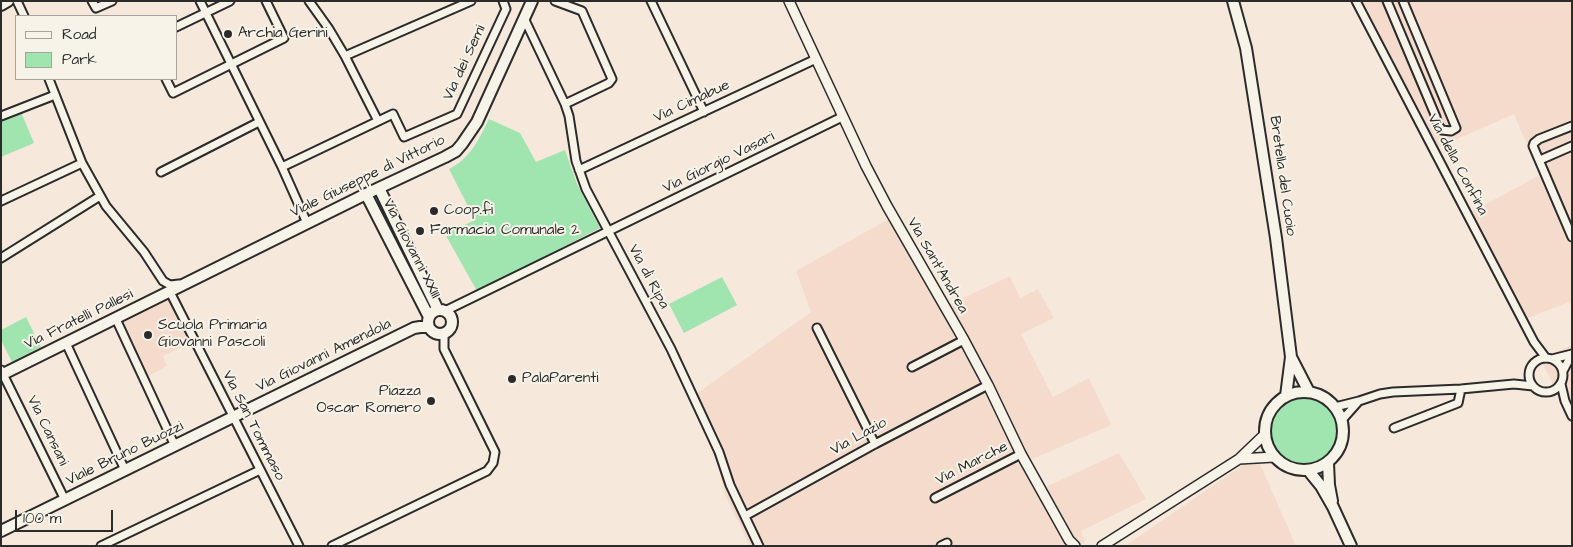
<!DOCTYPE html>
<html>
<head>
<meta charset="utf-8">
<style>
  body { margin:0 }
  #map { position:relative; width:1573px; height:547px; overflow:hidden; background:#f6e8db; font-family:"Architects Daughter",sans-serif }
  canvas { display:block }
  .frame { position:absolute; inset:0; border:2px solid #2b2b2b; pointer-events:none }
  .legend { position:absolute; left:15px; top:15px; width:162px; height:65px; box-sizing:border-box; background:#f7f3e8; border:1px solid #a5a39c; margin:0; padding:6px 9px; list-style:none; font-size:15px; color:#2b2b2b }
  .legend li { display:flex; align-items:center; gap:10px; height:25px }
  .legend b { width:25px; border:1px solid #a5a39c }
  .scale { position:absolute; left:15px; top:510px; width:98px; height:22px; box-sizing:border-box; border:2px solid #2b2b2b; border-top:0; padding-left:6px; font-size:15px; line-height:18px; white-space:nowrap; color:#2b2b2b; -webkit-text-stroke:4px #f7f3e8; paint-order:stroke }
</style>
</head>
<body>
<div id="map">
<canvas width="1573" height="547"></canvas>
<div class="frame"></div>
<ul class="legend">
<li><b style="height:6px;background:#f7f3e8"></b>Road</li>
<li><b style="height:14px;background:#a0e4af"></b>Park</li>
</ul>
<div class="scale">100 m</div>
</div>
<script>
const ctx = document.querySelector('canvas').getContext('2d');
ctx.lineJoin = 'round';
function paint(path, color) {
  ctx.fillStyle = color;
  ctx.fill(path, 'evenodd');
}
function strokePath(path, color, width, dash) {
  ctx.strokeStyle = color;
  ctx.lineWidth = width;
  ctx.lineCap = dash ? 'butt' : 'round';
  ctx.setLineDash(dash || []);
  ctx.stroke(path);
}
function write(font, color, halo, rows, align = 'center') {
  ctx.font = font + ' "Architects Daughter",sans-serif';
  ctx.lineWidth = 4;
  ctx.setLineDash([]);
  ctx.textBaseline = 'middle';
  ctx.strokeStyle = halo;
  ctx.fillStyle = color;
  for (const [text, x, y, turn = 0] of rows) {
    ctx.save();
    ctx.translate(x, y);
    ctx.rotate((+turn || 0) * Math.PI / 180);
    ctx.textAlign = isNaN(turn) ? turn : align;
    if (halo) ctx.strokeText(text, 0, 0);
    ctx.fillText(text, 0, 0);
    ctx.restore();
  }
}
const built = new Path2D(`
  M 1351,1 L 1572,1 L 1572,308 L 1569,302 L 1520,321 L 1464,216 L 1540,175 L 1514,114 L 1428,152 L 1396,90 L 1380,54 Z
  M 889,219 L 942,308 L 1010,276 L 1020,298 L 1038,289 L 1054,318 L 1021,334 L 1053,397 L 1089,378 L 1111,425 L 1030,460 L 1044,488 L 1119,453 L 1146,499 L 1081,531 L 1085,542 L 1076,546 L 750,546 L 725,495 L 714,450 L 689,399 L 811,312 L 796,271 Z
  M 169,296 L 192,342 L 163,356 L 167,366 L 148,376 L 120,321 Z
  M 1572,345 L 1572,422 L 1568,423 L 1550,377 L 1540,359 Z
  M 1260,464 L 1296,546 L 1125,546 L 1243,465 Z`);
const green = new Path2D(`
  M 21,112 L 34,143 L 1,157 L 1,120 Z
  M 489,119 L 520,133 L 536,162 L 565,150 L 577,184 L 600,228 L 477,291 L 445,234 L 475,220 L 449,169 C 470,159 479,139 489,119 Z
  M 722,277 L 737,305 L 684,333 L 669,304 Z
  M 26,317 L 41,347 L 12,362 L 1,340 L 1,330 Z
  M1270 431a34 34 0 1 1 68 0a34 34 0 1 1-68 0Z`);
const minor = new Path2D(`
  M 17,1 L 24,16
  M 92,1 L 96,8 L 112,1
  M 200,1 L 282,167 L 307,223
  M 309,1 L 329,29 L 345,56 L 378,121
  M 555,1 L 582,11 L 612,79 L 609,83 L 565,104
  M 651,1 L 704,112
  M 1356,1 L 1534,342 L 1546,358
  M 1387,1 L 1436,117 L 1438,125 L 1442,130 L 1451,131 L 1456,128 L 1403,1
  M 524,18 L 565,104 L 569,116 L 576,161 L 586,189 L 671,349 L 719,452 L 730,485 L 759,546
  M 176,27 L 230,1
  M 345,56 L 471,1
  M 49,79 L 82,163 L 106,206 L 144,252 L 163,281 L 170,285 L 179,284
  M 166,79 L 173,93 L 284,38 L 266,1
  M 1,116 L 55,95
  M 1572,126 L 1539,139 L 1534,143 L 1533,146 L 1572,237
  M 1540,160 L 1572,146
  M 282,167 L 393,114 L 404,137 L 457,114 L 506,9 L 503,1
  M 579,170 L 816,59
  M 161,172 L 259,122
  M 1,201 L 82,163
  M 1,258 L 100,196
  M 170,292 L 299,546
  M 445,311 L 842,117
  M 116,319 L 175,446
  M 817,328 L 875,444
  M 66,343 L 125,470
  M1529 375a17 17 0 1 1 34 0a17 17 0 1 1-34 0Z
  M 1552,359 L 1572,354
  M 912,367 L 964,340
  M 1,370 L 65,500
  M 1563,371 L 1572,354
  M 1561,384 L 1565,401 L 1572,416
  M 1335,407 L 1359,401 L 1380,394 L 1393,392 L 1461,389 L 1514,384 L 1533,386
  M 1342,420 L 1358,402
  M 1394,428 L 1458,403 L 1461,389
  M 935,498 L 1021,454
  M 745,516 L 875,444 L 988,385
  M 101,546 L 260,470
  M 332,546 L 487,471 L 493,463 L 495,452 L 444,349 L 444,334
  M 941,546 L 947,543`);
const tertiary = new Path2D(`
  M 789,1 L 866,166 L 887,206 L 964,340 L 988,385 L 1021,454 L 1069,540 L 1075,546
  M 1239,459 L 1274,457
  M 1102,546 L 1239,459 L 1264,435`);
const secondary = new Path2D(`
  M 1233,1 L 1246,48 L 1276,238 L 1291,357 L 1286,396
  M 1,5 L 8,1
  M 379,188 L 438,310
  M 366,194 L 429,317
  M428 322a12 12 0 1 1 24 0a12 12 0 1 1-24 0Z
  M 1291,357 L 1309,392
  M 1,375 L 366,194 L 445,157 L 456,151 L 462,144 L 477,122 L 532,1
  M1265 431a39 39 0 1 1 78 0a39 39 0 1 1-78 0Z
  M 1328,463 L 1329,485 L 1332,501
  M 1308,470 L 1321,486 L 1333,507 L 1351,546
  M 1,531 L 414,328 L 420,327 L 429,327`);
const markers = [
  [228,34,5,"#2b2b2b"],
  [434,211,5,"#2b2b2b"],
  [420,231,5,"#2b2b2b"],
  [148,335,5,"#2b2b2b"],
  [512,379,5,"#2b2b2b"],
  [431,401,5,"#2b2b2b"]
];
const poiNames = [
  ["Archia Gerini",238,34],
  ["Coop.fi",444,211],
  ["Farmacia Comunale 2",430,231],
  ["Scuola Primaria",158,326],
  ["Giovanni Pascoli",158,343],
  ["PalaParenti",522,379],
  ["Piazza",421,392,"right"],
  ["Oscar Romero",421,409,"right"]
];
const streetNames = [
  ["Via dei Semi",465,63,-65],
  ["Via Cimabue",692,102,-25],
  ["Via Giorgio Vasari",719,163,-26],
  ["Via della Confina",1457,165,62],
  ["Bretella del Cuoio",1282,176,82],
  ["Viale Giuseppe di Vittorio",368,177,-26],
  ["Via Giovanni XXIII",411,249,63],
  ["Via Sant'Andrea",937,266,60],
  ["Via di Ripa",648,277,62],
  ["Via Fratelli Pallesi",79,320,-26],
  ["Via Giovanni Amendola",324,356,-26],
  ["Via San Tommaso",253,426,63],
  ["Via Cansani",47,431,64],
  ["Via Lazio",859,437,-29],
  ["Viale Bruno Buozzi",125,454,-26],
  ["Via Marche",972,464,-27]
];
paint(built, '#f5dbcc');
paint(green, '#a0e4af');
strokePath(minor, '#2b2b2b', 11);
strokePath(tertiary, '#2b2b2b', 12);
strokePath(secondary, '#2b2b2b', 14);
strokePath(minor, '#f7f3e8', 7);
strokePath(tertiary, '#f7f3e8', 9);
strokePath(secondary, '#f7f3e8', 10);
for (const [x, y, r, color] of markers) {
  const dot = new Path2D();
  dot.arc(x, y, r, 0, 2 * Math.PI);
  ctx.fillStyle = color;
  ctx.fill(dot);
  strokePath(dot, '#f7f3e8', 2);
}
write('15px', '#2b2b2b', '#f7f3e8', poiNames, 'left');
write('15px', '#2b2b2b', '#f7f3e8', streetNames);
</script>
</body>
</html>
